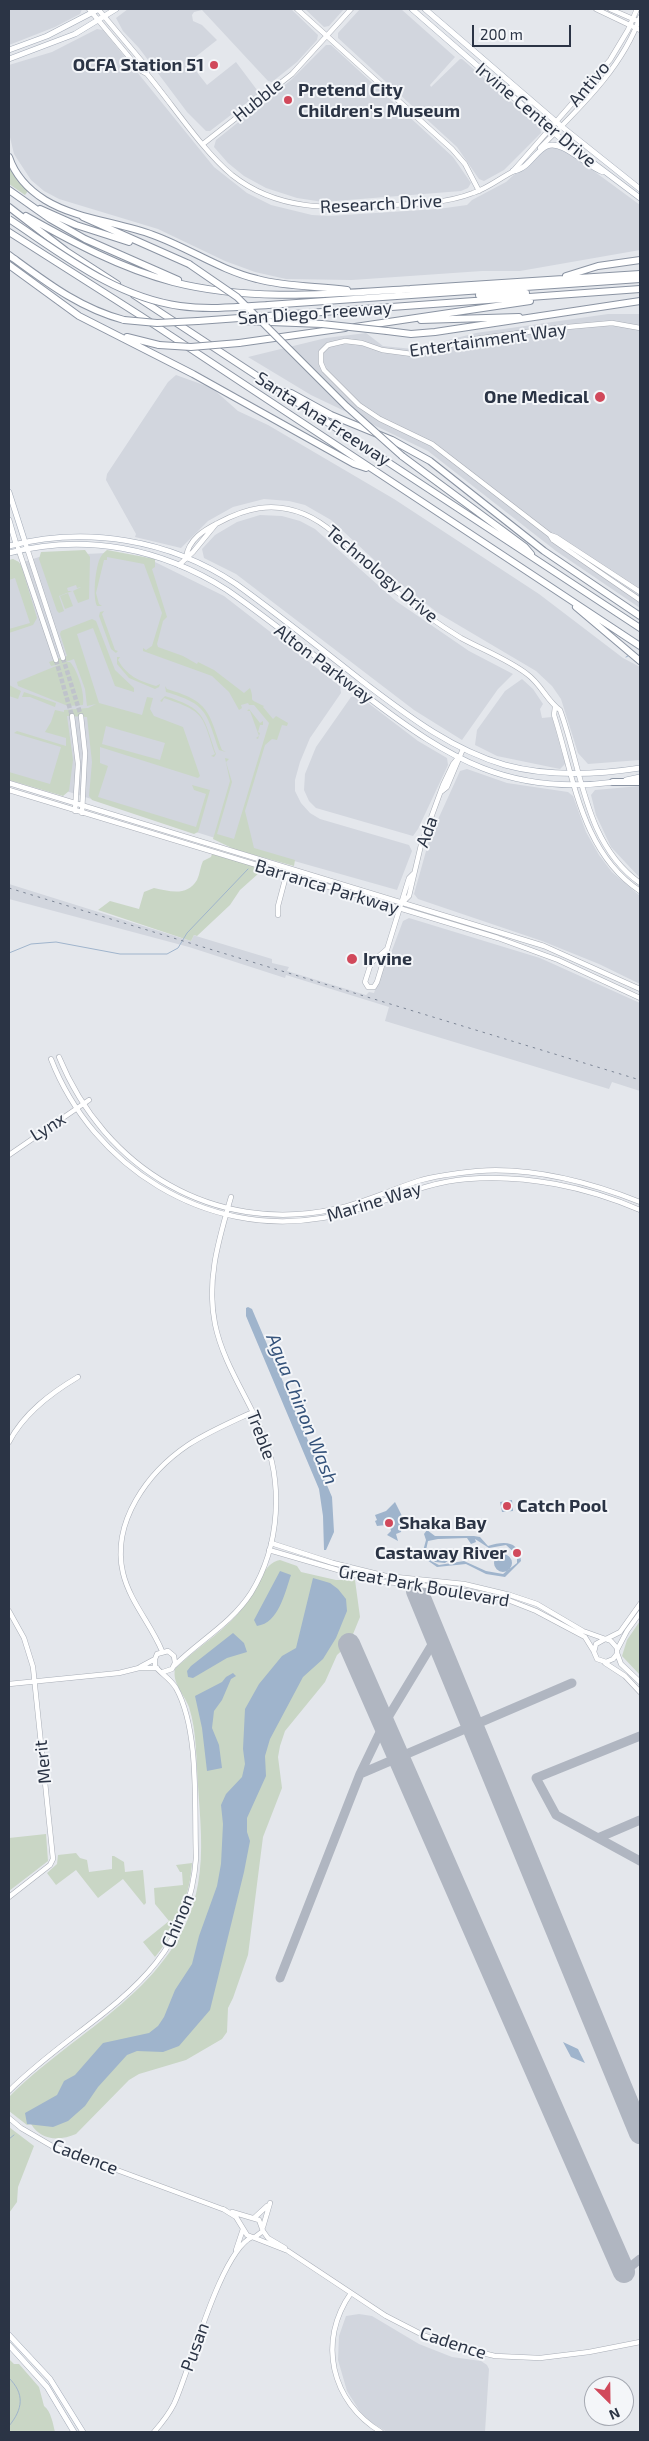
<!DOCTYPE html>
<html>
<head>
<meta charset="utf-8">
<style>
  body { margin:0 }
  #map { position:relative; width:649px; height:2441px; overflow:hidden; background:#e4e7ec; font-family:"Exo 2",sans-serif }
  canvas { display:block }
  .frame { position:absolute; inset:0; border:10px solid #2b3445; pointer-events:none }
  .north { position:absolute; left:584px; top:2376px; width:50px; height:50px; box-sizing:border-box; background:#f4f6f9; border:1px solid #a4a8b1; border-radius:50%; rotate:157deg; font-size:14px; font-weight:700; line-height:20px; text-align:center; color:#2b3445 }
  .north::after { content:''; display:block; margin:auto; width:18px; height:22px; background:#d1495b; clip-path:polygon(50% 0,100% 100%,50% 72%,0 100%) }
  .scale { position:absolute; left:472px; top:25px; width:99px; height:22px; box-sizing:border-box; border:2px solid #2b3445; border-top:0; padding-left:6px; font-size:15px; line-height:18px; white-space:nowrap; color:#2b3445; -webkit-text-stroke:4px #f4f6f9; paint-order:stroke }
</style>
</head>
<body>
<div id="map">
<canvas width="649" height="2441"></canvas>
<div class="frame"></div>
<div class="north">N</div>
<div class="scale">200 m</div>
</div>
<script>
const ctx = document.querySelector('canvas').getContext('2d');
ctx.lineJoin = 'round';
function paint(path, color) {
  ctx.fillStyle = color;
  ctx.fill(path, 'evenodd');
}
function strokePath(path, color, width, dash) {
  ctx.strokeStyle = color;
  ctx.lineWidth = width;
  ctx.lineCap = dash ? 'butt' : 'round';
  ctx.setLineDash(dash || []);
  ctx.stroke(path);
}
function write(font, color, halo, rows, align = 'center') {
  ctx.font = font + ' "Exo 2",sans-serif';
  ctx.lineWidth = 4;
  ctx.setLineDash([]);
  ctx.textBaseline = 'middle';
  ctx.strokeStyle = halo;
  ctx.fillStyle = color;
  for (const [text, x, y, turn = 0] of rows) {
    ctx.save();
    ctx.translate(x, y);
    ctx.rotate((+turn || 0) * Math.PI / 180);
    ctx.textAlign = isNaN(turn) ? turn : align;
    if (halo) ctx.strokeText(text, 0, 0);
    ctx.fillText(text, 0, 0);
    ctx.restore();
  }
}
const built = new Path2D(`
  M 9,9 L 82,9 L 80,14 L 55,27 L 9,45 Z
  M 128,9 L 291,9 L 318,35 L 317,40 L 297,62 L 272,82 L 268,81 L 202,10 L 194,12 L 192,15 L 193,21 L 202,25 L 217,40 L 189,62 L 207,85 L 236,62 L 257,90 L 257,95 L 210,131 L 206,131 L 187,112 L 139,48 L 123,31 L 116,18 Z
  M 305,9 L 344,9 L 329,26 L 324,27 Z
  M 360,9 L 401,9 L 455,57 L 430,85 L 431,87 L 460,59 L 462,59 L 540,127 L 541,133 L 504,170 L 484,181 L 479,179 L 457,147 L 338,38 L 338,33 Z
  M 97,29 L 103,30 L 214,167 L 247,193 L 271,205 L 312,215 L 329,216 L 438,209 L 467,205 L 472,200 L 506,182 L 542,149 L 557,144 L 640,205 L 640,250 L 520,271 L 482,271 L 352,280 L 286,279 L 255,272 L 225,261 L 158,229 L 59,199 L 44,191 L 31,180 L 14,154 L 9,133 L 9,65 L 52,52 Z
  M 326,45 L 331,45 L 453,157 L 471,183 L 468,188 L 461,191 L 323,202 L 297,198 L 266,188 L 244,176 L 228,163 L 214,147 L 216,140 L 291,80 Z
  M 608,314 L 640,314 L 640,608 L 556,551 L 428,451 L 311,395 L 248,357 L 326,338 L 366,333 L 383,346 L 413,349 L 476,333 Z
  M 176,375 L 212,388 L 238,411 L 268,425 L 394,499 L 539,594 L 623,658 L 640,667 L 640,760 L 588,764 L 578,753 L 561,699 L 552,686 L 536,671 L 438,613 L 398,582 L 331,520 L 305,505 L 289,501 L 264,499 L 233,507 L 208,521 L 181,548 L 135,537 L 136,534 L 106,480 L 107,474 L 168,382 Z
  M 260,515 L 282,516 L 300,521 L 315,529 L 396,601 L 469,651 L 513,674 L 498,689 L 462,740 L 414,710 L 236,574 L 204,558 L 202,549 L 215,535 L 237,522 Z
  M 107,553 L 155,562 L 224,596 L 340,686 L 341,693 L 310,738 L 300,762 L 295,780 L 295,791 L 301,803 L 310,813 L 320,819 L 409,845 L 412,851 L 397,890 L 234,844 L 9,773 L 9,567 L 42,556 Z
  M 522,679 L 533,689 L 543,704 L 540,709 L 542,718 L 552,717 L 565,764 L 560,769 L 497,756 L 475,745 L 477,730 L 505,691 Z
  M 359,696 L 418,741 L 447,758 L 448,765 L 418,829 L 413,836 L 316,808 L 309,801 L 304,790 L 305,774 L 316,747 L 351,697 Z
  M 467,769 L 507,783 L 568,792 L 573,796 L 586,832 L 599,855 L 612,872 L 640,896 L 640,984 L 599,964 L 542,941 L 418,899 L 414,894 L 430,837 L 460,771 Z
  M 640,786 L 640,878 L 611,847 L 596,815 L 591,795 L 595,790 Z
  M 9,884 L 191,941 L 194,935 L 196,936 L 272,959 L 272,963 L 289,967 L 287,971 L 366,995 L 369,992 L 374,993 L 388,953 L 391,953 L 403,921 L 409,918 L 540,958 L 640,1003 L 640,1091 L 612,1082 L 609,1089 L 385,1021 L 389,1007 L 286,975 L 285,978 L 189,947 L 9,899 Z
  M 359,2314 L 372,2316 L 419,2344 L 452,2357 L 481,2361 L 487,2365 L 489,2369 L 485,2432 L 387,2432 L 369,2421 L 359,2410 L 347,2391 L 338,2360 L 339,2336 L 346,2316 Z`);
const green = new Path2D(`
  M 9,166 L 28,191 L 25,195 L 9,184 Z
  M 85,550 L 90,557 L 89,599 L 78,603 L 73,591 L 81,587 L 77,588 L 76,585 L 67,588 L 68,591 L 72,591 L 59,596 L 64,611 L 59,613 L 57,611 L 39,559 L 41,552 Z
  M 107,550 L 155,559 L 155,567 L 152,569 L 167,617 L 163,621 L 157,644 L 158,647 L 183,656 L 197,664 L 198,662 L 214,670 L 244,693 L 250,688 C 256,703 245,697 264,706 L 263,707 L 273,719 L 276,716 L 288,723 L 287,726 L 282,725 L 277,740 L 272,739 L 265,745 L 245,811 L 254,848 L 295,860 L 294,866 L 236,850 L 213,839 L 230,781 L 225,758 L 229,759 L 226,762 L 232,782 L 217,834 L 234,839 L 269,723 L 254,705 L 249,705 L 248,703 L 241,705 L 242,708 L 239,710 L 229,692 L 212,676 L 143,651 L 143,648 L 146,650 L 152,646 L 162,613 L 144,564 L 107,557 L 107,560 L 104,560 L 96,593 L 99,604 L 102,606 L 97,606 C 92,596 96,561 102,555 C 103,553 105,552 107,550 Z
  M 13,559 L 19,562 L 22,568 L 37,618 L 33,625 L 9,633 L 9,629 L 30,623 L 15,578 L 9,580 L 9,560 Z
  M 68,593 L 73,606 L 65,609 L 60,596 Z
  M 104,611 L 102,614 L 115,650 L 118,651 L 116,653 L 111,649 L 99,616 L 100,612 Z
  M 92,619 L 96,621 L 115,670 L 134,688 L 134,692 L 115,686 L 93,628 L 77,634 L 99,703 L 142,715 L 147,697 L 153,698 L 150,709 L 154,716 L 183,727 L 200,776 L 198,778 L 100,747 L 100,763 L 108,766 L 98,797 L 196,827 L 206,794 L 194,790 L 192,785 L 210,790 L 198,832 L 194,834 L 92,800 L 89,796 L 92,762 L 87,717 L 67,716 L 73,760 L 69,791 L 63,796 L 9,780 L 9,772 L 50,784 L 61,747 L 14,733 L 17,731 L 66,746 L 66,738 L 45,732 L 51,722 L 55,710 L 64,712 L 64,710 L 88,708 L 96,704 L 87,706 L 85,689 L 74,659 L 66,662 L 70,662 C 78,671 85,694 83,705 L 68,706 L 18,686 L 17,682 L 61,664 L 51,666 L 49,662 L 67,656 L 60,634 L 61,631 ZM 106,726 L 165,743 L 160,760 L 102,744 Z
  M 117,657 L 120,657 L 118,660 C 127,676 139,681 156,686 L 160,684 L 159,687 L 155,689 L 129,678 L 117,664 Z
  M 9,685 L 21,691 L 18,699 L 9,696 Z
  M 165,686 L 167,689 C 210,702 208,711 222,750 L 226,752 L 219,750 C 206,712 207,704 166,692 Z
  M 24,692 L 56,703 L 55,707 L 30,697 L 22,697 Z
  M 165,696 C 205,709 203,715 216,754 L 214,757 L 211,756 L 215,754 C 202,714 205,712 164,698 L 162,702 L 160,701 Z
  M 249,709 L 260,723 L 263,721 L 263,725 L 260,725 L 258,732 L 260,733 L 258,739 L 256,738 L 259,736 L 250,711 L 247,711 Z
  M 212,854 L 256,867 L 256,872 L 259,873 L 240,890 L 230,905 L 197,936 L 194,935 L 191,941 L 98,910 L 110,901 L 139,909 L 144,892 L 154,888 C 169,891 187,897 197,880 C 200,874 200,867 203,861 L 211,857 Z
  M 280,1560 L 297,1566 L 301,1572 L 336,1580 L 355,1580 L 360,1617 L 349,1644 L 337,1655 L 325,1682 L 285,1731 L 280,1746 L 278,1757 L 282,1788 L 263,1837 L 248,1955 L 233,1998 L 228,2008 L 227,2032 L 222,2039 L 186,2060 L 139,2074 L 129,2080 L 76,2134 C 60,2141 41,2141 31,2124 L 27,2125 L 9,2111 L 9,2097 C 76,2029 180,1987 198,1884 C 204,1851 200,1818 198,1785 C 196,1759 197,1732 189,1707 C 184,1694 172,1683 175,1669 C 199,1645 228,1630 248,1601 C 257,1588 263,1563 280,1560 Z
  M 640,1621 L 640,1675 L 622,1656 L 627,1640 Z
  M 46,1834 L 48,1861 L 9,1891 L 9,1838 Z
  M 76,1853 L 80,1858 L 87,1860 L 89,1872 L 112,1869 L 112,1856 L 114,1856 L 124,1862 L 125,1872 L 143,1870 L 146,1903 L 144,1905 L 123,1879 L 98,1898 L 76,1870 L 56,1885 L 47,1873 L 57,1864 L 58,1855 Z
  M 192,1863 C 190,1896 176,1932 155,1957 L 143,1942 L 169,1921 L 155,1904 L 154,1888 L 183,1885 L 182,1872 L 180,1872 L 176,1865 Z
  M 9,2127 L 34,2146 L 18,2187 L 17,2202 L 9,2213 Z
  M 9,2359 L 14,2364 L 19,2364 L 39,2387 L 44,2406 C 51,2411 53,2424 55,2432 L 9,2432 Z`);
const water = new Path2D(`
  M 248,1307 L 252,1309 L 332,1497 L 334,1532 L 326,1550 L 324,1550 L 323,1516 L 319,1489 L 246,1316 L 246,1308 Z
  M 512,1500 L 513,1511 L 502,1512 L 500,1502 Z
  M 395,1502 L 403,1518 L 401,1532 L 396,1534 L 398,1541 L 387,1535 L 391,1531 L 390,1527 L 386,1525 L 377,1526 L 375,1521 L 377,1520 L 375,1515 L 386,1511 Z
  M 427,1530 L 435,1536 L 474,1536 L 480,1537 L 488,1546 C 504,1541 519,1540 521,1561 L 505,1577 L 486,1574 L 466,1564 L 437,1567 L 427,1560 L 423,1551 L 426,1540 L 424,1534 ZM 438,1539 L 467,1538 L 471,1544 L 476,1542 L 475,1539 L 489,1548 L 506,1545 L 517,1555 L 517,1563 L 503,1574 L 486,1571 L 464,1561 L 439,1565 L 431,1561 L 426,1550 L 428,1541 Z
  M 436,1548 L 449,1549 L 453,1557 L 445,1563 L 435,1562 L 428,1553 Z
  M494 1563a9 9 0 1 1 18 0a9 9 0 1 1-18 0Z
  M 280,1571 L 291,1575 C 285,1592 279,1623 257,1626 L 254,1620 Z
  M 313,1578 L 330,1583 L 338,1589 L 346,1599 L 347,1611 L 336,1638 L 323,1659 L 303,1677 L 270,1739 L 265,1756 L 266,1776 L 247,1818 L 247,1832 L 250,1841 L 244,1872 L 210,2010 L 179,2046 L 163,2052 L 137,2051 L 127,2055 L 98,2087 L 85,2106 L 68,2121 L 53,2127 L 27,2124 L 25,2113 L 57,2095 L 64,2081 L 75,2075 L 103,2043 L 149,2033 L 158,2026 L 164,2017 L 175,1990 L 192,1964 L 199,1936 L 217,1886 L 221,1864 L 223,1824 L 221,1805 L 226,1794 L 242,1777 L 245,1764 L 243,1749 L 245,1709 L 259,1684 L 282,1656 L 296,1648 Z
  M 233,1633 L 244,1643 L 247,1652 L 227,1658 L 193,1678 L 188,1677 L 187,1671 L 191,1666 Z
  M 233,1673 L 236,1676 L 231,1679 L 222,1700 L 214,1711 L 212,1728 L 219,1745 L 222,1768 L 207,1771 L 202,1728 L 195,1696 L 222,1682 L 226,1677 Z
  M 563,2042 L 578,2049 L 585,2063 L 571,2057 Z`);
const stream = new Path2D(`
  M 626,657 L 628,656
  M 9,953 L 31,944 L 56,942 L 120,954 L 167,954 L 178,948 L 187,933 L 248,869
  M 9,2139 L 14,2135
  M 9,2378 C 25,2394 23,2409 9,2426`);
const taxiway = new Path2D(`
  M 640,1736 L 536,1778 L 556,1815 L 640,1861
  M 360,1774 L 384,1724 L 436,1638
  M 598,1838 L 640,1820
  M 280,1978 L 360,1774 L 572,1683
  M 624,2272 L 640,2259`);
const runway = new Path2D(`
  M 417,1591 L 640,2133
  M 349,1644 L 624,2272`);
const secondaryTunnel = new Path2D(`
  M 63,658 L 81,716
  M 56,660 L 72,716`);
const secondary = new Path2D(`
  M 89,9 L 140,70 L 147,74 C 173,105 202,150 232,175 C 280,213 334,208 391,205 C 419,204 447,203 473,193 C 489,188 501,177 516,170
  M 98,9 L 145,65 L 147,74
  M 297,9 L 452,149 L 465,164 L 479,191
  M 596,9 L 640,30
  M 610,9 L 640,22
  M 203,144 L 292,74 L 351,9
  M 540,148 C 578,109 622,69 640,17
  M 513,171 L 610,60 L 628,30 L 637,9
  M 640,328 L 612,323 L 556,328 L 475,339 L 412,354 L 382,350 L 362,343 L 345,341 L 328,345 L 321,352 L 321,363 L 324,370 L 359,405 L 380,419 L 432,444 L 550,535 L 556,537 L 640,592
  M 550,535 L 553,540 L 640,600
  M 25,542 L 63,658
  M 18,548 L 56,660
  M 186,557 C 189,539 204,530 218,523 C 246,508 273,501 304,514 C 336,527 364,564 391,587 C 412,605 436,623 461,638 C 483,650 507,659 527,674 C 541,684 547,701 560,710 C 582,769 584,843 640,883
  M 179,565 L 193,552 L 216,524
  M 555,707 L 554,715 C 574,777 581,852 640,891
  M 72,716 L 78,764 L 75,811
  M 81,716 L 85,753 L 82,813
  M 9,783 L 544,946 L 640,989
  M 9,790 L 498,938 L 558,960 L 640,998
  M 442,791 L 447,787 L 463,749
  M 403,902 L 409,896 L 421,845 L 443,785 L 453,764 L 458,758
  M 278,915 L 278,906 L 287,872
  M 387,949 L 371,963 L 365,982 L 368,987 L 374,987 L 377,982 L 409,878 L 413,874
  M 59,1057 C 105,1169 214,1235 335,1209 C 364,1203 390,1190 418,1181 C 438,1175 457,1173 478,1171 C 533,1167 589,1182 640,1202
  M 51,1059 C 93,1167 206,1238 322,1218 C 372,1210 416,1183 467,1179 C 525,1174 587,1187 640,1210
  M 9,1155 L 89,1100
  M 9,1442 C 24,1413 51,1393 78,1377
  M 271,1543 L 333,1563 L 386,1576 L 464,1584 L 510,1595 L 537,1604 L 583,1631 L 611,1641 L 617,1648 L 617,1654 L 613,1659 L 606,1662 L 597,1659 L 594,1652 L 596,1644 L 605,1639
  M 269,1550 L 376,1581 L 451,1588 L 508,1600 L 536,1611 L 585,1637 L 593,1650
  M 9,1611 L 24,1638 L 33,1667 L 53,1859 L 50,1865 L 9,1897
  M 606,1639 L 620,1632 L 640,1604
  M 617,1650 L 627,1631 L 640,1613
  M 162,1651 C 151,1624 130,1602 123,1573 C 111,1522 148,1472 188,1445 C 208,1432 231,1422 253,1412
  M 617,1653 L 621,1664 L 640,1682
  M 605,1663 L 625,1676 L 640,1692
  M 174,1666 C 200,1640 231,1624 251,1593 C 280,1546 284,1482 262,1432 C 247,1396 223,1363 215,1324 C 206,1280 219,1239 231,1197
  M 140,1667 L 155,1659
  M 9,1684 L 119,1673 L 139,1668 L 157,1668
  M 9,2091 C 86,2014 187,1983 196,1858 C 194,1808 200,1731 176,1688 C 170,1678 161,1674 155,1666 L 155,1659 L 157,1654 L 168,1651 L 174,1656 L 175,1663 L 172,1669 L 163,1672
  M 9,2118 L 21,2128 L 52,2146 L 225,2210
  M 223,2209 L 236,2217 L 247,2235 L 288,2251 L 386,2316 L 423,2335 L 454,2346 L 495,2356 L 540,2358 L 589,2352 L 640,2342
  M 232,2212 L 259,2220 L 263,2231 L 255,2237
  M 254,2218 L 267,2206
  M 263,2227 L 270,2203
  M 263,2231 L 268,2238 L 285,2248
  M 236,2250 L 243,2229
  M 351,2293 C 317,2341 331,2402 381,2432
  M 154,2432 C 161,2424 169,2414 174,2404 C 190,2370 220,2252 252,2237`);
const primary = new Path2D(`
  M 412,9 L 559,137 L 640,198
  M 425,9 L 561,126 L 640,189
  M 9,50 L 47,36 L 99,9
  M 9,59 L 75,34 L 116,9
  M 504,89 L 511,88 L 530,103
  M 513,171 C 529,169 534,152 547,146 C 562,139 587,167 603,172
  M 9,492 L 25,542
  M 9,520 L 16,544
  M 9,546 C 86,526 169,539 236,584 C 279,615 320,648 362,681 C 407,715 450,749 505,765 C 549,777 595,775 640,768
  M 9,553 C 85,533 161,548 227,590 C 276,624 322,662 369,698 C 449,759 510,796 615,782
  M 626,780 L 640,777
  M 9,2335 L 50,2379 L 83,2432
  M 9,2345 L 47,2387 L 74,2432`);
const highway = new Path2D(`
  M 9,157 C 15,175 29,190 45,200 C 76,219 118,222 153,235 C 189,248 220,270 257,279 C 286,287 317,286 347,290
  M 9,190 L 50,219 L 85,239 L 178,280
  M 9,207 L 66,251 L 117,284
  M 40,209 L 76,225 L 129,242
  M 26,216 C 74,243 120,268 173,282 C 252,302 330,294 410,289 C 487,284 564,279 640,274
  M 83,217 L 189,264
  M 9,232 L 141,316 L 640,646
  M 9,255 C 46,282 79,308 124,320
  M 9,265 L 79,316 L 193,374 L 354,464 L 366,468
  M 566,276 L 598,266 L 640,260
  M 134,295 L 640,628
  M 479,295 L 526,293
  M 268,305 L 640,279
  M 421,320 L 519,317
  M 198,321 L 640,289
  M 244,321 L 322,324
  M 355,327 L 530,301
  M 387,331 L 411,334 L 435,332 L 640,301
  M 127,337 L 159,345
  M 239,343 L 345,328
  M 284,392 L 291,393 L 331,415 L 392,440 L 430,461 L 544,551 L 640,616
  M 402,456 L 525,547 L 531,554
  M 576,607 L 640,661
  M 613,782 L 640,782`);
const rail = new Path2D(`
  M 9,888 L 640,1080`);
const highwayBridge = new Path2D(`
  M 9,219 C 62,254 115,297 180,306 C 209,310 238,307 268,305
  M 189,264 L 237,297 L 346,406 L 402,456
  M 124,320 L 157,323 L 198,321
  M 322,324 L 387,331
  M 159,345 L 191,347 L 239,343`);
const markers = [
  [214,65,5,"#d1495b"],
  [288,100,5,"#d1495b"],
  [600,397,6,"#d1495b"],
  [352,959,6,"#d1495b"],
  [507,1506,5,"#d1495b"],
  [389,1523,5,"#d1495b"],
  [517,1553,5,"#d1495b"]
];
const poiNames = [
  ["OCFA Station 51",204,65,"right"],
  ["Pretend City",298,90],
  ["Children's Museum",298,111],
  ["One Medical",589,397,"right"],
  ["Irvine",363,959],
  ["Catch Pool",517,1506],
  ["Shaka Bay",399,1523],
  ["Castaway River",507,1553,"right"]
];
const streetNames = [
  ["Antivo",589,84,-50],
  ["Hubble",258,100,-39],
  ["Irvine Center Drive",536,115,40],
  ["Research Drive",381,204,-3],
  ["San Diego Freeway",315,313,-4],
  ["Entertainment Way",488,340,-8],
  ["Santa Ana Freeway",323,419,33],
  ["Technology Drive",382,574,40],
  ["Alton Parkway",324,664,37],
  ["Ada",427,832,-70],
  ["Barranca Parkway",327,887,17],
  ["Lynx",48,1127,-32],
  ["Marine Way",374,1202,-17],
  ["Treble",261,1435,69],
  ["Great Park Boulevard",424,1586,10],
  ["Merit",43,1762,-96],
  ["Chinon",178,1921,-67],
  ["Cadence",85,2157,21],
  ["Cadence",453,2343,18],
  ["Pusan",195,2347,-70]
];
const waterNames = [
  ["Agua Chinon Wash",302,1409,68]
];
paint(built, '#d2d6de');
paint(green, '#c9d6c5');
paint(water, '#9fb4cc');
strokePath(stream, '#9fb4cc', 1);
strokePath(taxiway, '#b0b6c1', 9);
strokePath(runway, '#b0b6c1', 22);
strokePath(secondaryTunnel, '#bfc3cb', 4.5, [4.5, 2]);
strokePath(secondary, '#a9aeb7', 5.5);
strokePath(primary, '#a3abb8', 6);
strokePath(highway, '#8b94a3', 8);
strokePath(secondary, '#fff', 4.5);
strokePath(primary, '#fff', 5);
strokePath(highway, '#fff', 6);
strokePath(rail, '#7d8696', 1, [2.5, 5]);
strokePath(highwayBridge, '#8b94a3', 8, []);
strokePath(highwayBridge, '#fff', 6);
for (const [x, y, r, color] of markers) {
  const dot = new Path2D();
  dot.arc(x, y, r, 0, 2 * Math.PI);
  ctx.fillStyle = color;
  ctx.fill(dot);
  strokePath(dot, '#f4f6f9', 2);
}
write('bold 18px', '#2b3445', '#f4f6f9', poiNames, 'left');
write('18px', '#2b3445', '#f4f6f9', streetNames);
write('italic 19px', '#34527a', '#f4f6f9', waterNames);
</script>
</body>
</html>
